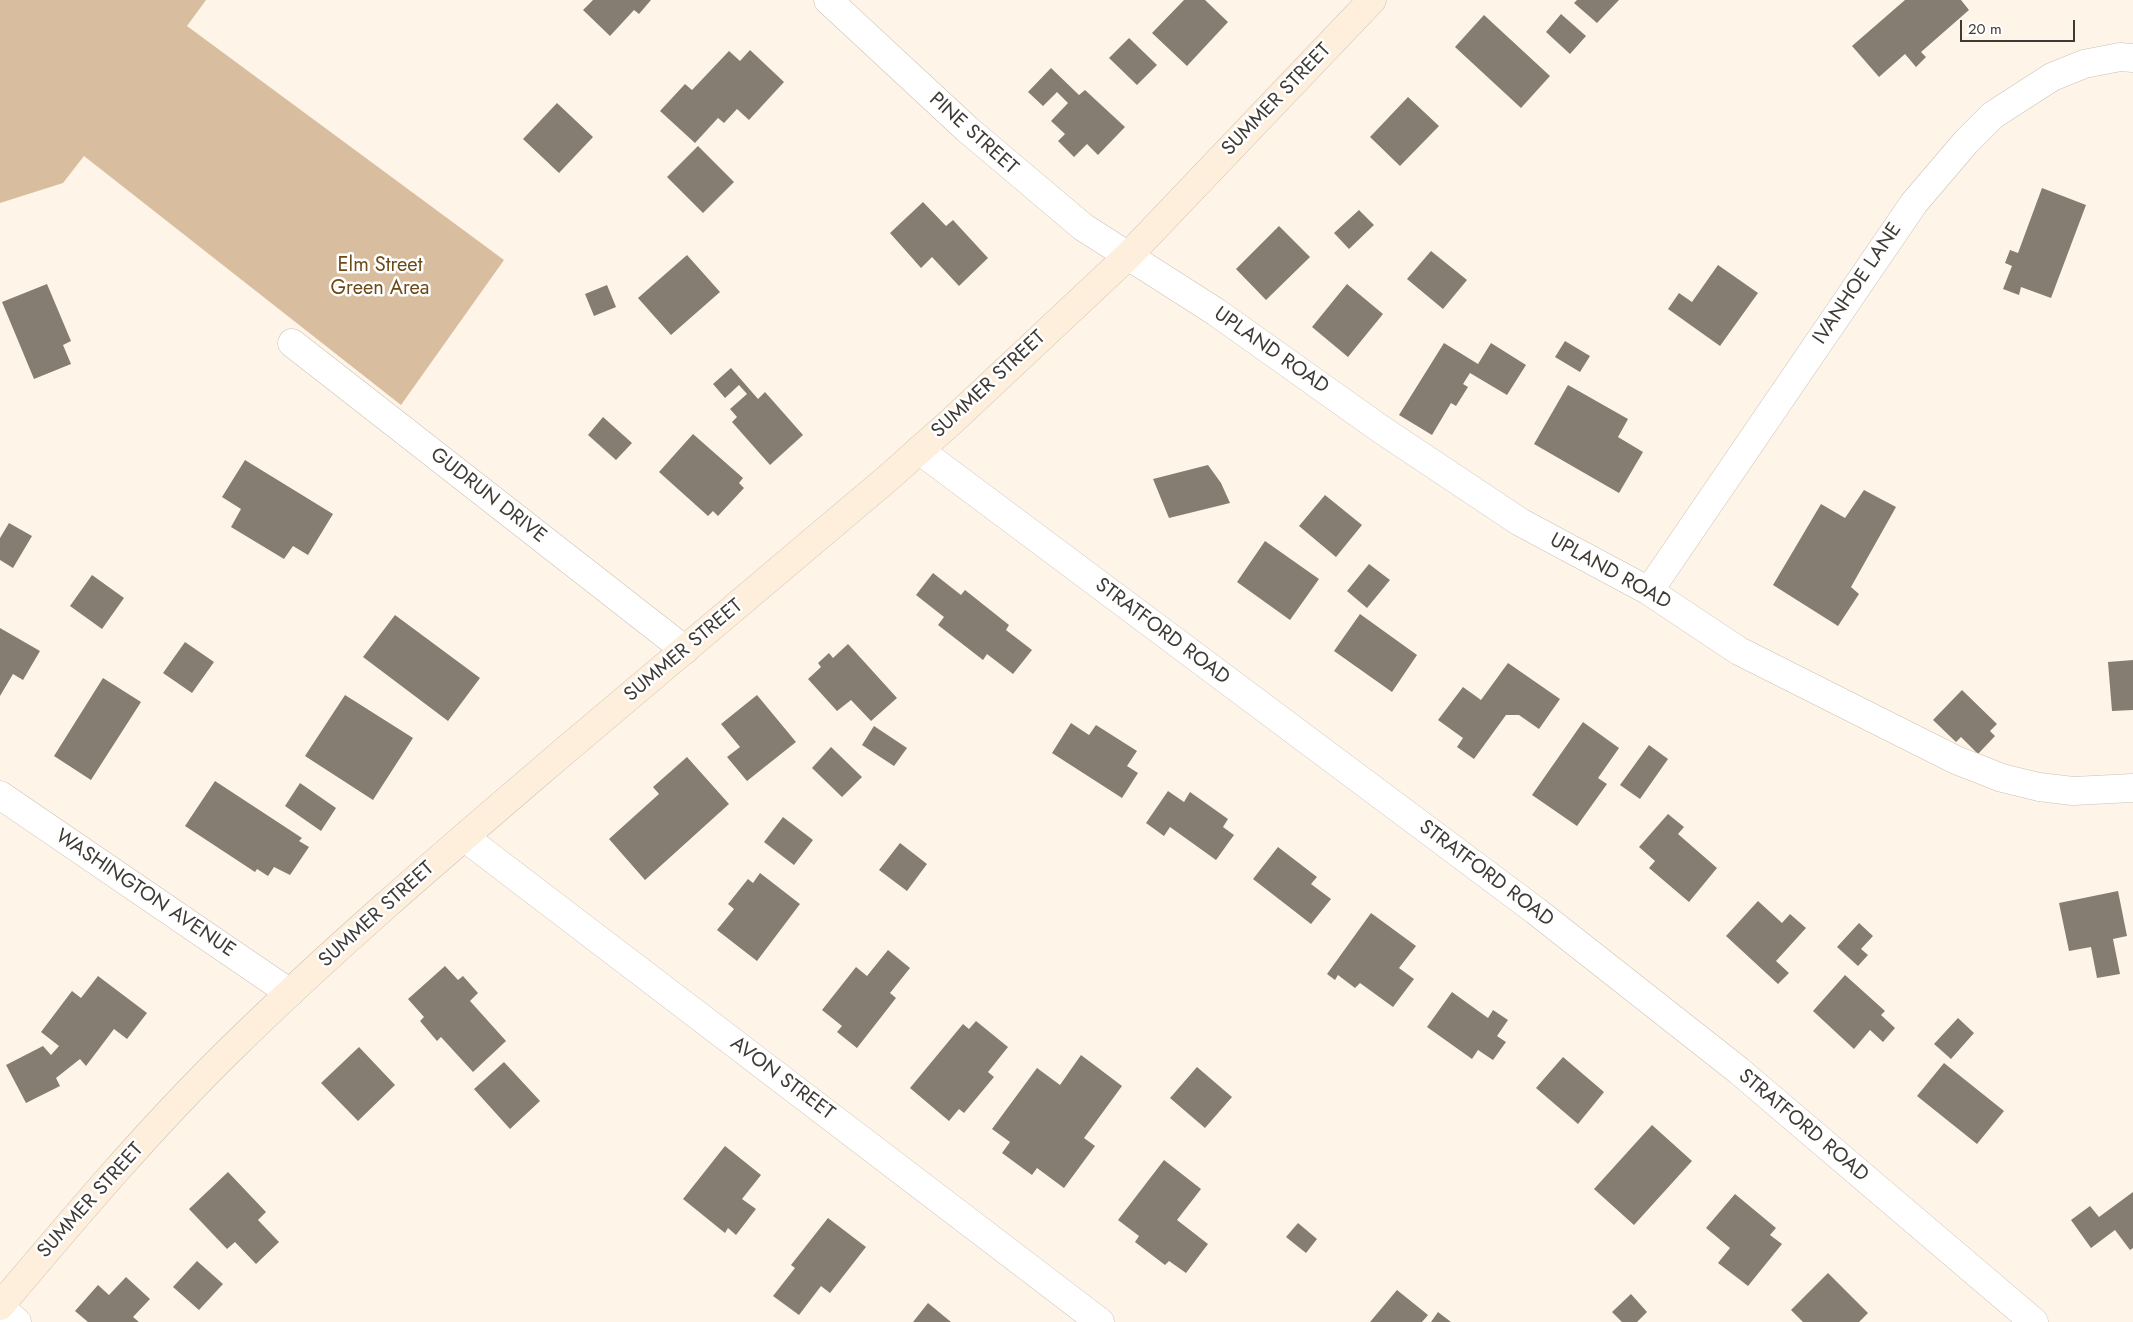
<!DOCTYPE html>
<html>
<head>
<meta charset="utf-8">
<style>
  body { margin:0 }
  #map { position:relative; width:2133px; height:1322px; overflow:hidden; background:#fef4e7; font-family:Jost,sans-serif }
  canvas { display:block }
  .scale { position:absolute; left:1960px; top:20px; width:115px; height:22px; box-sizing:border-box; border:2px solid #3e3a35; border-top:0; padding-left:6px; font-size:15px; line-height:18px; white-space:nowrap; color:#3e3a35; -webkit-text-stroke:4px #fff; paint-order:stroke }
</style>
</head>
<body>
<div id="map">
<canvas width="2133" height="1322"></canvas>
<div class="scale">20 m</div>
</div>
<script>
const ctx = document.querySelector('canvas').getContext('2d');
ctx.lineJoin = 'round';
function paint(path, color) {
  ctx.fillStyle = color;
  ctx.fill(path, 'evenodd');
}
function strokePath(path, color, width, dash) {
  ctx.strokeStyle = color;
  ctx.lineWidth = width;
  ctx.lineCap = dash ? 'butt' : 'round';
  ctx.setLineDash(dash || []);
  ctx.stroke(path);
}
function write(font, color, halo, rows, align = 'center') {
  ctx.font = font + ' Jost,sans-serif';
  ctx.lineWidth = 5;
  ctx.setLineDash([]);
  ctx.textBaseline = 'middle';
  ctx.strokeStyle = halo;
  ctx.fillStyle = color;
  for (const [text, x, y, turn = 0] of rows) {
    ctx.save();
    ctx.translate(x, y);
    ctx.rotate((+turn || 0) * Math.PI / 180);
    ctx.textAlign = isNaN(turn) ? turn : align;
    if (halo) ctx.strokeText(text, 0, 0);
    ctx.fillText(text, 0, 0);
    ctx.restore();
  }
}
const green = new Path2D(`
  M 0,0 L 206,0 L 187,26 L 504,260 L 401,405 L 84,156 L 63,183 L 0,203 Z`);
const building = new Path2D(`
  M 593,0 L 651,0 L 639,14 L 634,10 L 610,36 L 583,10 Z
  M 1184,0 L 1205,0 L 1228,22 L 1187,66 L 1152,33 Z
  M 1577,0 L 1619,0 L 1597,23 L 1574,3 Z
  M 1905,0 L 1961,0 L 1969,10 L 1921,52 L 1926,57 L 1916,67 L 1905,54 L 1879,77 L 1852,46 Z
  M 1561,14 L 1586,36 L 1570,54 L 1546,32 Z
  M 1484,15 L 1550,76 L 1521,108 L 1455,47 Z
  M 1129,38 L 1157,65 L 1137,85 L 1109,58 Z
  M 750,50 L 784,82 L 749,120 L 737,109 L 724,123 L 718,118 L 695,143 L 660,111 L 685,84 L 692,90 L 729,51 L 740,61 Z
  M 1051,68 L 1079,95 L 1085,90 L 1125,127 L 1098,155 L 1087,144 L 1074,157 L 1058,141 L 1065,134 L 1051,121 L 1068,103 L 1057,92 L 1043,106 L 1028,92 Z
  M 1408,97 L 1439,126 L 1400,166 L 1370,137 Z
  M 557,103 L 593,137 L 559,173 L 523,139 Z
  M 698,146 L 734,182 L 703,213 L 667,177 Z
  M 2042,188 L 2086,205 L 2051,298 L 2021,287 L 2019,295 L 2003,289 L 2012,266 L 2005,263 L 2010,250 L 2018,253 Z
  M 923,202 L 946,226 L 953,220 L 988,258 L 959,286 L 932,257 L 921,268 L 890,233 Z
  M 1359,210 L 1374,225 L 1349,249 L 1334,233 Z
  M 1279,226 L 1310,257 L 1266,300 L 1236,269 Z
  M 1431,251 L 1467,280 L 1443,309 L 1407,279 Z
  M 687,255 L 720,292 L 671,335 L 638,298 Z
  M 1718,265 L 1758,293 L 1720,346 L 1668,309 L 1679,293 L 1692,302 Z
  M 47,284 L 71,341 L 63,345 L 71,364 L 34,379 L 2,302 Z
  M 1347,284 L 1383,314 L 1348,357 L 1312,327 Z
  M 607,285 L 616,307 L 594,316 L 585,294 Z
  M 1565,341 L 1590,356 L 1580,372 L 1555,357 Z
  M 1444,343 L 1478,364 L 1491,343 L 1526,365 L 1507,395 L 1470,373 L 1463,384 L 1468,387 L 1456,406 L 1451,403 L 1432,435 L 1399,415 Z
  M 731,368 L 758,399 L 765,392 L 803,435 L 770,465 L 732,422 L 737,417 L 730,409 L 747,394 L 739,385 L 725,398 L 713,384 Z
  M 1568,385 L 1628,419 L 1618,437 L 1643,452 L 1619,493 L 1534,444 Z
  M 603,417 L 632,443 L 616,460 L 588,435 Z
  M 693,434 L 743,478 L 739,483 L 744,488 L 718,516 L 713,511 L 708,516 L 659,472 Z
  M 245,460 L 333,514 L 308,555 L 293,546 L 284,559 L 231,527 L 241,509 L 222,497 Z
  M 1208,465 L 1221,483 L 1230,503 L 1169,518 L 1153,479 Z
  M 1864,490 L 1896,507 L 1851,587 L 1859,594 L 1838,626 L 1773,585 L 1821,504 L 1845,518 Z
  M 1325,495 L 1362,525 L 1336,557 L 1299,526 Z
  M 9,523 L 32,536 L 13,568 L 0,560 L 0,538 Z
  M 1265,541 L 1319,579 L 1290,620 L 1237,582 Z
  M 1369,564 L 1390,580 L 1367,608 L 1347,591 Z
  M 933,573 L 961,595 L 965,590 L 1009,625 L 1006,630 L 1032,650 L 1013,674 L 987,654 L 983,660 L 938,625 L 944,617 L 916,595 Z
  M 92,575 L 124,598 L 102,629 L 70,606 Z
  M 1360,614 L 1417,655 L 1392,692 L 1334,651 Z
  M 395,615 L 480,678 L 448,721 L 363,657 Z
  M 0,628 L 40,651 L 23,680 L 13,674 L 0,696 Z
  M 185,642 L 214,662 L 192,693 L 163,673 Z
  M 848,644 L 897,698 L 871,721 L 851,700 L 837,711 L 808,679 L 821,667 L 818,663 L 829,653 L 833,658 Z
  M 2133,660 L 2133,710 L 2112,711 L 2108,662 Z
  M 1508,663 L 1560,699 L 1539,729 L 1519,715 L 1506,715 L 1474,759 L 1457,747 L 1463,738 L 1438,720 L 1463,687 L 1481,700 Z
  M 103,678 L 141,702 L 91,780 L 54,756 Z
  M 1962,690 L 1997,724 L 1990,731 L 1995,736 L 1978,754 L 1961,737 L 1956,742 L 1933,720 Z
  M 345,695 L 413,738 L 373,800 L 305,756 Z
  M 757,695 L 796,742 L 747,781 L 727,757 L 740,747 L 721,724 Z
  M 1583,722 L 1619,748 L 1598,778 L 1607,784 L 1577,826 L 1532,795 Z
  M 1071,723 L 1089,735 L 1096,725 L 1137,751 L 1127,766 L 1138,773 L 1122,798 L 1052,753 Z
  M 874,726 L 907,748 L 894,766 L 862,745 Z
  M 1649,745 L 1668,759 L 1640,799 L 1620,785 Z
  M 831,747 L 862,777 L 842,797 L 812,768 Z
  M 687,757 L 729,804 L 645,880 L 609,839 L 659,794 L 653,787 Z
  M 215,781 L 302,838 L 299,841 L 309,847 L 290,875 L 274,867 L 268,876 L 257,869 L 255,872 L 185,826 Z
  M 300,783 L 336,808 L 321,831 L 285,806 Z
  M 1168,791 L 1184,802 L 1190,792 L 1228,819 L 1223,827 L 1234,835 L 1216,860 L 1170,827 L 1164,836 L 1146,823 Z
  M 1668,814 L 1684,827 L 1678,834 L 1717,868 L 1689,902 L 1649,868 L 1655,861 L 1639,847 Z
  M 783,817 L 813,840 L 794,865 L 764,842 Z
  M 900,843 L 927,864 L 907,891 L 879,870 Z
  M 1278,847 L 1317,877 L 1311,884 L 1331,899 L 1311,924 L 1253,879 Z
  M 760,873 L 800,904 L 757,961 L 717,930 L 734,909 L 728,904 L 748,879 L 753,883 Z
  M 2118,891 L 2127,936 L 2113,939 L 2120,974 L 2097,978 L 2091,947 L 2069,951 L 2059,903 Z
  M 1758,901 L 1782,923 L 1790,914 L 1806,928 L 1776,961 L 1789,973 L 1778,984 L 1726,936 Z
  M 1371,913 L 1416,946 L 1399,968 L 1414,979 L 1393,1007 L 1360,983 L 1355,988 L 1338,975 L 1335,980 L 1327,974 Z
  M 1859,923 L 1873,936 L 1861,949 L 1868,955 L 1858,966 L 1837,947 Z
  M 888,950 L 910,968 L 890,993 L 896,998 L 857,1048 L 837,1032 L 842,1026 L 822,1010 L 856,967 L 867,976 Z
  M 445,966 L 458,980 L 463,976 L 478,993 L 470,1001 L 506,1041 L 473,1072 L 441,1037 L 437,1041 L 420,1021 L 424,1017 L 408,999 Z
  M 1845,975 L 1885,1011 L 1881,1015 L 1895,1028 L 1883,1042 L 1870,1030 L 1854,1049 L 1813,1011 Z
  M 98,976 L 147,1013 L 127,1039 L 114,1029 L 86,1066 L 80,1059 L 56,1078 L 60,1086 L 26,1103 L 6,1065 L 43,1046 L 51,1055 L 59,1046 L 41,1032 L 72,991 L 81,998 Z
  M 1452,992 L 1488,1018 L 1493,1010 L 1508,1020 L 1497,1036 L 1506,1042 L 1493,1060 L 1478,1050 L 1472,1059 L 1427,1027 Z
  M 1958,1018 L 1974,1033 L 1951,1059 L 1934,1044 Z
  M 976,1021 L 1008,1047 L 988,1072 L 994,1077 L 964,1113 L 959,1109 L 949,1121 L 910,1088 L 963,1024 L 969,1029 Z
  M 359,1047 L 395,1085 L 358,1121 L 321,1083 Z
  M 1081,1055 L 1122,1086 L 1084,1138 L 1095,1146 L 1064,1188 L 1037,1168 L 1032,1175 L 1002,1153 L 1010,1142 L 992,1129 L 1037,1068 L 1060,1085 Z
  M 1563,1057 L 1604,1092 L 1578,1124 L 1536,1088 Z
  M 504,1062 L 540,1101 L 510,1129 L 474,1089 Z
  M 1944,1063 L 2004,1111 L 1977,1144 L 1917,1096 Z
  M 1197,1067 L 1232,1097 L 1205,1128 L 1170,1098 Z
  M 1652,1125 L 1692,1161 L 1634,1225 L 1594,1189 Z
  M 725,1146 L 761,1175 L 742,1199 L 756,1209 L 736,1235 L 728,1228 L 725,1233 L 683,1199 Z
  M 1164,1160 L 1201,1189 L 1177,1220 L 1208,1244 L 1186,1273 L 1169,1261 L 1165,1265 L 1135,1242 L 1139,1236 L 1118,1220 Z
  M 228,1172 L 266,1212 L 258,1220 L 279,1242 L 256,1264 L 235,1242 L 227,1249 L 189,1209 Z
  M 2133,1192 L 2133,1248 L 2130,1250 L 2115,1230 L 2091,1248 L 2071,1220 L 2090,1206 L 2099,1217 Z
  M 1735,1194 L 1776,1228 L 1770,1235 L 1782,1244 L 1748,1286 L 1718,1263 L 1730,1248 L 1706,1228 Z
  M 828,1218 L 866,1247 L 830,1293 L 821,1286 L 799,1315 L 773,1296 L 795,1268 L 791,1265 Z
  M 1298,1223 L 1317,1239 L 1306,1253 L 1286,1237 Z
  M 197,1261 L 223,1284 L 199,1310 L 173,1287 Z
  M 1828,1273 L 1868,1313 L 1859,1322 L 1803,1322 L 1791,1310 Z
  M 126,1277 L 150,1299 L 133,1317 L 139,1322 L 88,1322 L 75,1311 L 98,1285 L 109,1295 Z
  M 1397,1290 L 1428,1315 L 1422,1322 L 1370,1322 Z
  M 1631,1294 L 1647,1312 L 1637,1322 L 1622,1322 L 1612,1312 Z
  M 928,1303 L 951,1322 L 913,1322 Z
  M 1438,1312 L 1451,1322 L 1431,1322 Z`);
const street = new Path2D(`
  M 828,0 L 967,129 L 1083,227 L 1216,312 L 1382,430 L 1520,522 L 1649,591 L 1739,651 L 1956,760 L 2002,778 L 2039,787 L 2073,791 L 2133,788
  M 292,343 L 685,650
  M 919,450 L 1536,911 L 1738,1070 L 2034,1322
  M 1649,591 L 1914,203 L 1966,142 L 1993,115 L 2052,77 L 2084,64 L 2120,57 L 2133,58
  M 0,795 L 290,993
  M 464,837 L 1100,1322
  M 0,1307 L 17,1322`);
const secondary = new Path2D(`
  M 0,1306 C 75,1217 150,1128 233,1047 C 338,944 450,849 561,754 C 670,662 779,570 888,478 L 952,421 L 1128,256 L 1372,0`);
const streetNames = [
  ["SUMMER STREET",1277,100,-46],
  ["PINE STREET",973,134,42],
  ["IVANHOE LANE",1858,284,-56],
  ["UPLAND ROAD",1271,351,35],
  ["SUMMER STREET",989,385,-43],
  ["GUDRUN DRIVE",488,496,38],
  ["UPLAND ROAD",1610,572,29],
  ["STRATFORD ROAD",1162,632,37],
  ["SUMMER STREET",684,651,-40],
  ["STRATFORD ROAD",1486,874,37],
  ["WASHINGTON AVENUE",145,894,34],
  ["SUMMER STREET",377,915,-42],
  ["AVON STREET",782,1079,37],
  ["STRATFORD ROAD",1803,1126,40],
  ["SUMMER STREET",91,1201,-48]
];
const parkNames = [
  ["Elm Street",380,266],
  ["Green Area",380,289]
];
paint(green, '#d8be9e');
paint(building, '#867d72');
strokePath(street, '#cbc1b5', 29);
strokePath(secondary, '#cbc1b5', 29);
strokePath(street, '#fff', 28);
strokePath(secondary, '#feeedc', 28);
write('20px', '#3e3a35', '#fff', streetNames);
write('20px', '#6d4a17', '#fff', parkNames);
</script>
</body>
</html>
